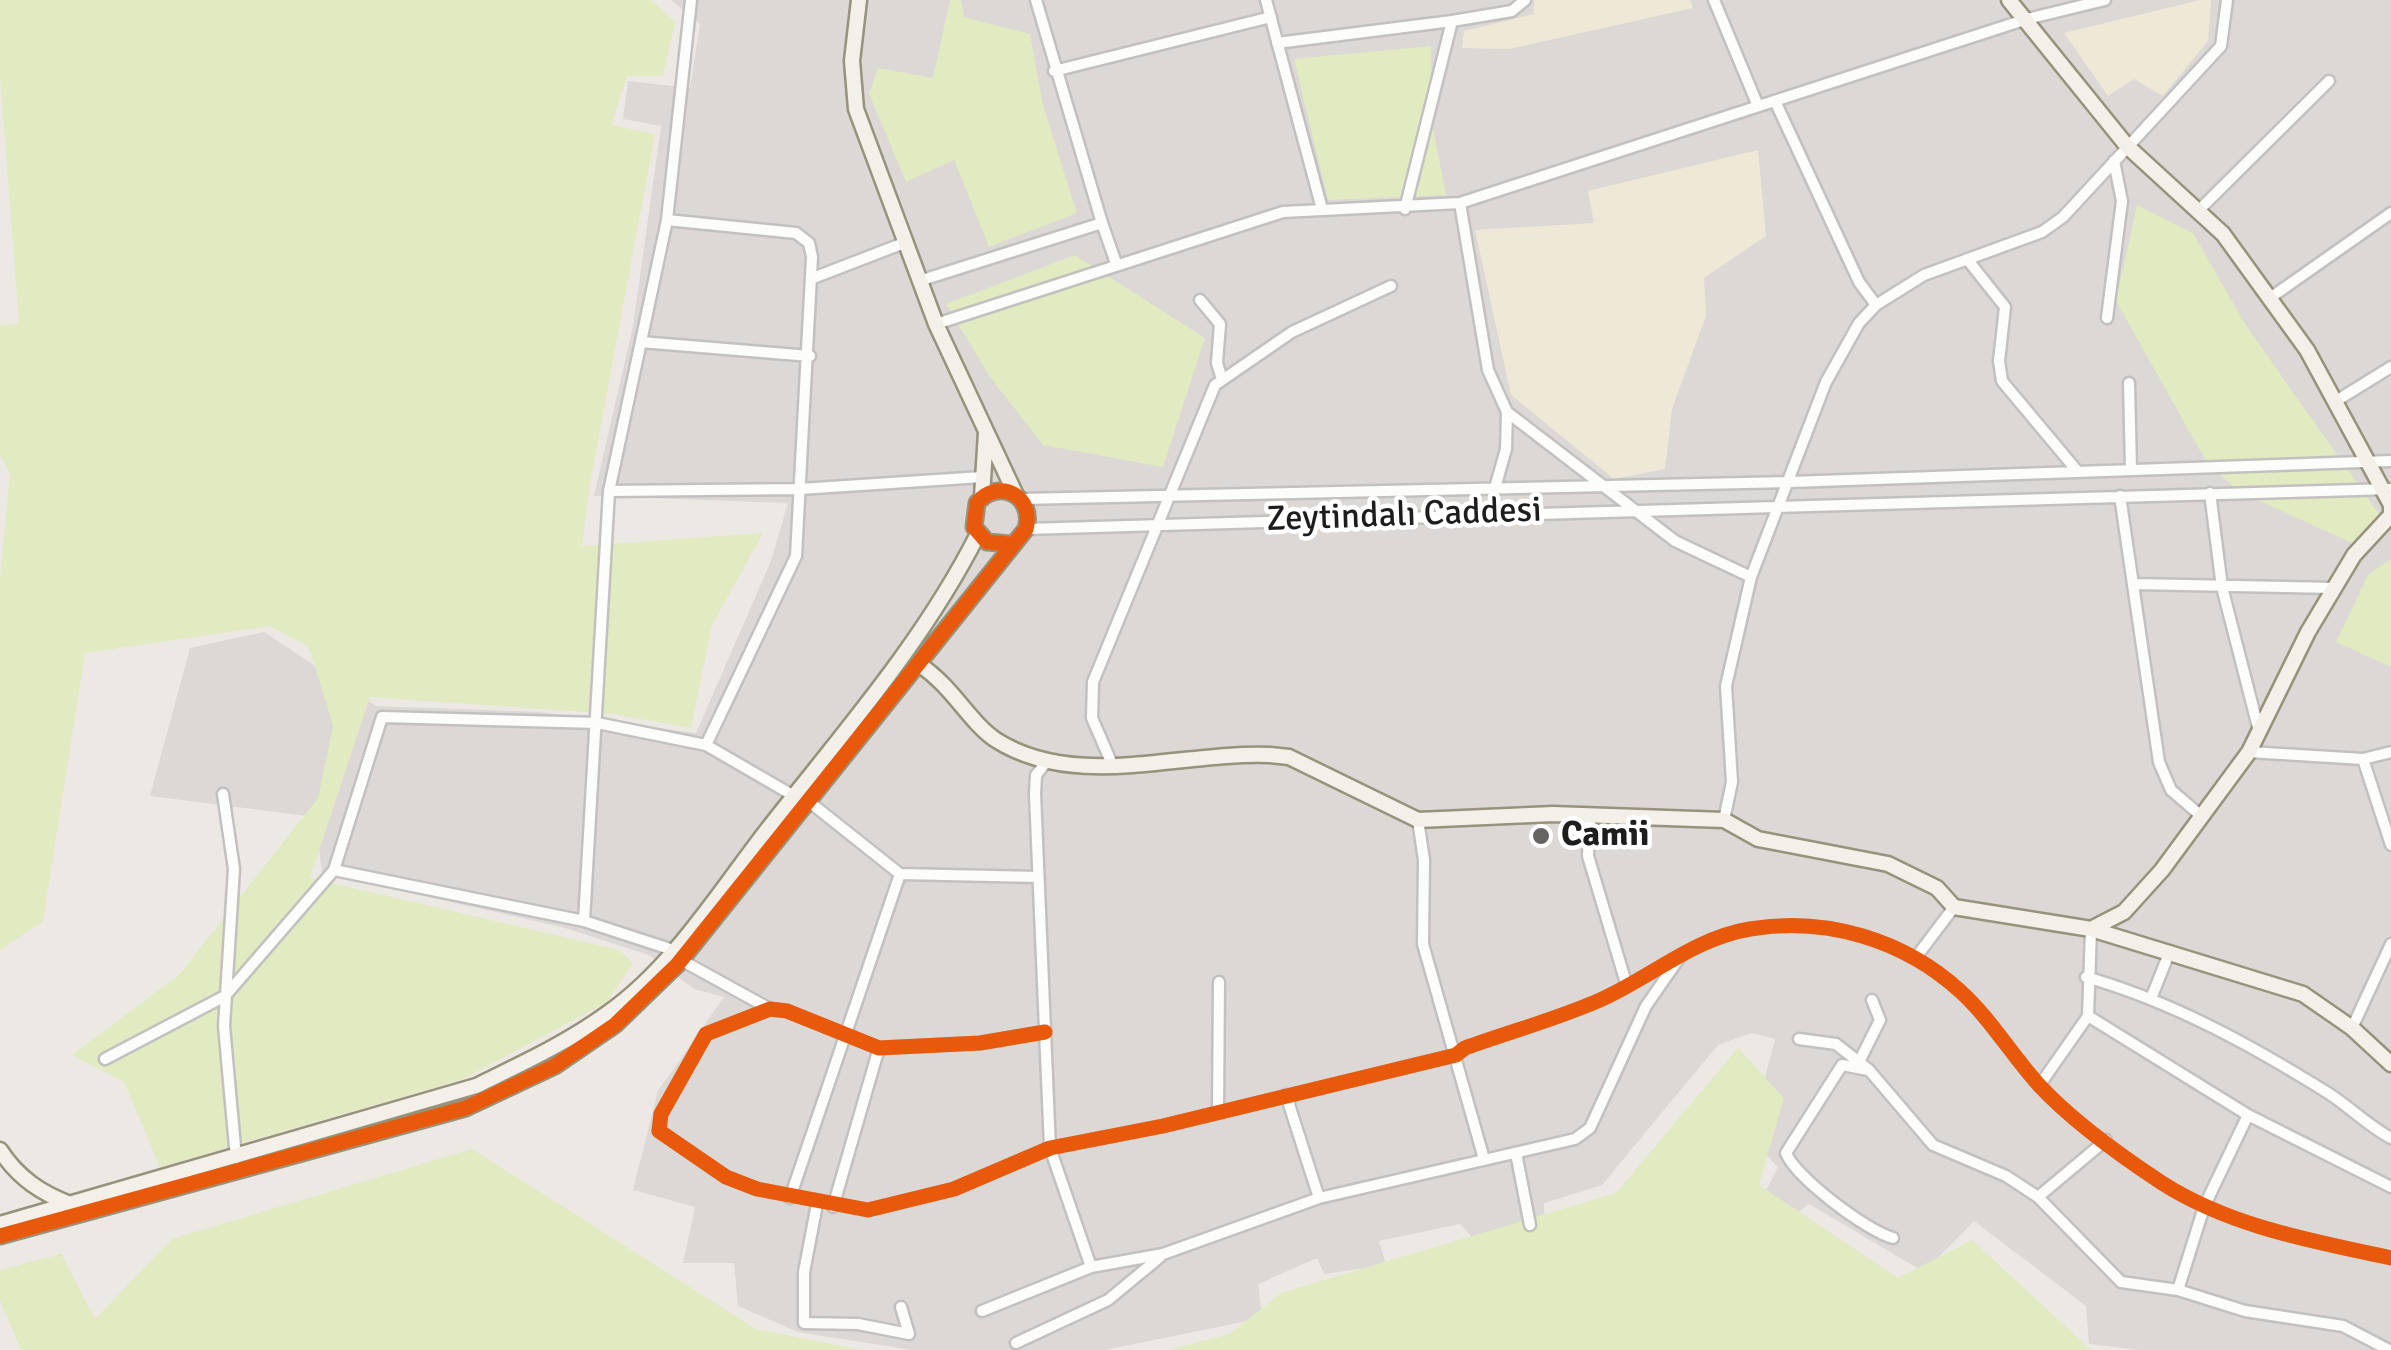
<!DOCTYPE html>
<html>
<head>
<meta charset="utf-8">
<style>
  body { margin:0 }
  canvas { display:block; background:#ece8e4 }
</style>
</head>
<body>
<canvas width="2391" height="1350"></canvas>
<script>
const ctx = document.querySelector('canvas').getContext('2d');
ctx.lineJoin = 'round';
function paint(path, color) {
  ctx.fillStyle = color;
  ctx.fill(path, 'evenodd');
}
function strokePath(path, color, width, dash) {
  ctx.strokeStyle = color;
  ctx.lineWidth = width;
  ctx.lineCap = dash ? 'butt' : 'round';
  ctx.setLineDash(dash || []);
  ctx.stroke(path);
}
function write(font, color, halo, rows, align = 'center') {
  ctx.font = font + ' Signika,sans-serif';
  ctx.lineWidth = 9;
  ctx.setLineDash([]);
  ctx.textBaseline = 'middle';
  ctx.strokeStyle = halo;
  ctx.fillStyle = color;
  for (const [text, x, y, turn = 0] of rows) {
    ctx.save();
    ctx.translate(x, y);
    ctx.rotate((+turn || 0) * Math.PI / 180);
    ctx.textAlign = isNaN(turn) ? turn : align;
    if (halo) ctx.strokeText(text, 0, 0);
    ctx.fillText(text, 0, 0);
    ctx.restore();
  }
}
const residential = new Path2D(`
  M 671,0 L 2391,0 L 2391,1350 L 2139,1350 L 2089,1344 L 2086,1306 L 1974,1221 L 1924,1272 L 1809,1204 L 1769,1233 L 1750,1222 L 1778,1167 L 1749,1138 L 1775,1039 L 1752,1033 L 1718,1045 L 1602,1185 L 1544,1203 L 1545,1243 L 1491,1258 L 1460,1224 L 1379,1241 L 1386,1265 L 1324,1274 L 1317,1258 L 1258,1284 L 1262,1318 L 1105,1350 L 912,1350 L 798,1332 L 738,1306 L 734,1263 L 683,1263 L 695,1207 L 633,1190 L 658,1091 L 724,997 L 694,989 L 649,955 L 562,927 L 322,873 L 315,817 L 150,796 L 190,648 L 264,632 L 376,706 L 540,712 L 696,733 L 771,561 L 788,503 L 594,496 L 633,326 L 661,126 L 623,119 L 628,81 L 690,88 L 700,24 Z`);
const farmland = new Path2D(`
  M 1534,0 L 1690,0 L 1693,8 L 1509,49 L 1462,48 L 1464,31 L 1534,14 Z
  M 2200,0 L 2211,0 L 2208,41 L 2163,96 L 2134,79 L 2108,96 L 2064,33 Z
  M 1758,150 L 1766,236 L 1704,278 L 1706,316 L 1672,409 L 1665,469 L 1614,479 L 1511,395 L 1475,230 L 1594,223 L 1588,191 Z`);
const grass = new Path2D(`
  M 0,0 L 651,0 L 675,22 L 663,76 L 627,76 L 611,125 L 655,134 L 589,489 L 582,546 L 763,533 L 712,625 L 691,728 L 614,714 L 370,697 L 310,878 L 619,950 L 633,963 L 607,1002 L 463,1079 L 160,1167 L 124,1082 L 72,1055 L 180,974 L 318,798 L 333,726 L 309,647 L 270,626 L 85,653 L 43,921 L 0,950 L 0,578 L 10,474 L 0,454 L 0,325 L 19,324 L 0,76 Z
  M 950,0 L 961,0 L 964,17 L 1030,34 L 1043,105 L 1077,213 L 989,247 L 954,160 L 906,182 L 869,94 L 878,68 L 933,78 Z
  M 1431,46 L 1431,118 L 1446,195 L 1328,200 L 1294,59 Z
  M 2137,205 L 2193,233 L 2245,324 L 2379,514 L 2352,543 L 2238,491 L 2207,463 L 2116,301 Z
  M 1075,255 L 1205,338 L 1163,467 L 1043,445 L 990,377 L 946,304 Z
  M 2391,559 L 2391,667 L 2336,642 L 2368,575 Z
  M 1738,1048 L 1784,1098 L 1759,1185 L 1898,1278 L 1972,1240 L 2091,1350 L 1168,1350 L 1230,1334 L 1281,1293 L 1616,1193 Z
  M 472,1149 L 756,1329 L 861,1350 L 21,1350 L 0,1300 L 0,1270 L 61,1254 L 95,1319 L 172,1239 Z`);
const street = new Path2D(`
  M 1036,0 L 1102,223
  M 1266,0 L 1322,209
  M 1714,0 L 1758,106
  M 1277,43 L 1452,21
  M 1054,71 L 1271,17
  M 1775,101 L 1859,282 L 1876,305
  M 1460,203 L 1488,370 L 1507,412 L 1675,541 L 1751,577
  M 1405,209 L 1452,21 L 1512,11 L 1525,0
  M 2198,211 L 2329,81
  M 667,220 L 796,233 L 809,243 L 812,257 L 796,556 L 706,745 L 794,796
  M 1967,259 L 2005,307 L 1999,361 L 2002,381 L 2078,472
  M 813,278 L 904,243
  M 919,281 L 1102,223 L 1116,263
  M 2270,298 L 2391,213
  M 1200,300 L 1220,324 L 1217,363 L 1221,376
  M 2107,318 L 2122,201 L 2114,161
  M 936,324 L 1283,212 L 1460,203 L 2027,19 L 2105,0
  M 641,342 L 810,356
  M 2129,383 L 2131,470
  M 2336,401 L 2391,367
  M 1495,488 L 1506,449 L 1507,412
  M 609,491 L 800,489 L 982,477
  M 2210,493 L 2222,587 L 2259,731
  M 2120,496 L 2159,762 L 2171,790 L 2200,815
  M 1021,499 L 1790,482 L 2391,461
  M 1026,529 L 2391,489
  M 2135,584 L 2334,588
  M 2249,752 L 2363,759 L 2391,752
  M 2363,759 L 2391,845
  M 1048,760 L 1036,775 L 1035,794 L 1050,1148 L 1091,1267
  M 1112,764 L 1092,718 L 1093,682 L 1215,385 L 1292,332 L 1391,286
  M 223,794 L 234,869 L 224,1026 L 236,1158
  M 807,800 L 900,874 L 1038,877
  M 1590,815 L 1588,856 L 1626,983
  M 1418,820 L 1424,860 L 1423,944 L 1484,1159
  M 1724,820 L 1732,782 L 1726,686 L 1751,577 L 1826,382 L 1859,323 L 1876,305 L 1924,275 L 2042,232 L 2063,217 L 2221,46 L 2227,0
  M 334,870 L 382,717 L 597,723 L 706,745
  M 584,921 L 609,491 L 667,220 L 691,0
  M 1917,956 L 1954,907
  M 681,960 L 770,1009
  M 2086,977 C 2173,1002 2251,1045 2328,1093 C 2350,1107 2368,1126 2391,1138
  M 2152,996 L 2170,951
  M 2088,1016 L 2248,1115 L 2391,1187
  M 2352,1028 L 2391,944
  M 1045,1032 L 980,1043 L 879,1048 L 787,1011 L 770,1009 L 706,1034 L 661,1114 L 659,1131 L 726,1177 L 757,1189 L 868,1210 L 954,1189 L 1050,1148 L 1163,1126 L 1456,1055 L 1465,1048 C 1509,1032 1557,1019 1600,1000 C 1650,978 1694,938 1750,929 C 1826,916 1904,940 1960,991 C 1990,1018 2011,1054 2038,1084 C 2071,1120 2121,1156 2162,1183 C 2231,1227 2313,1241 2391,1258
  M 1799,1039 L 1836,1044 L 1869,1070 L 1933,1145 L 2006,1176 L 2038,1197 L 2121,1282 L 2178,1290 L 2245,1311 L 2343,1326 L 2389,1350
  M 105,1059 L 225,996 L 334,870 L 584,921 L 673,950
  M 1859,1062 L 1880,1020 L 1872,1000
  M 1868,1070 L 1842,1065 L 1786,1153 C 1796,1178 1867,1231 1893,1238
  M 2039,1086 L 2088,1016 L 2091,929
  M 1286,1095 L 1319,1198
  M 1218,1112 L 1219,982
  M 1516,1153 L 1530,1225
  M 2038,1197 L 2106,1140
  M 790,1198 L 900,874
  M 817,1204 L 804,1272 L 804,1323 L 858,1324 L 909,1334 L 901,1307
  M 833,1207 L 879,1048
  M 2178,1290 L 2204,1207 L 2248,1115
  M 982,1311 L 1091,1267 L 1163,1254 L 1319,1198 L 1575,1139 L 1590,1128 L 1646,1006 L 1680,957
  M 1016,1343 L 1108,1300 L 1160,1257`);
const secondary = new Path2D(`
  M 859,0 L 852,61 L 856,109 L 936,324 L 1015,493
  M 2009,0 L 2127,146 L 2223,234 L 2307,350 L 2391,505 L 2391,515 L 2354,555 L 2308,632 L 2249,752 L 2162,870 L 2124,912 L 2091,929
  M 982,497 L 986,432
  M 920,665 C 953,687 970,723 996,740 C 1076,791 1183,751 1270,755 L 1289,757 L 1418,820 L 1553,814 L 1724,820 L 1758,839 L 1888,864 L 1937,888 L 1954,907 L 2091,929 L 2303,994 L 2352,1028 L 2391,1064
  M 0,1150 C 18,1178 42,1194 73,1205
  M 0,1224 L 476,1086 C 521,1064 567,1043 608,1013 C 673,967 719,892 767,830 C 842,734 923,643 978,534
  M 0,1236 L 466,1108 L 555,1066 L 615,1025 L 677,965 L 1026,529 C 1035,496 999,477 977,503 L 974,527 L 987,542 L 1010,544`);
const cycleway = new Path2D(`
  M 1045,1032 L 980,1043 L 879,1048 L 787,1011 L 770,1009 L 706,1034 L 661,1114 L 659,1131 L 726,1177 L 757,1189 L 868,1210 L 954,1189 L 1050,1148 L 1163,1126 L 1456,1055 L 1465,1048 C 1509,1032 1557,1019 1600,1000 C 1650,978 1694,938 1750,929 C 1826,916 1904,940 1960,991 C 1990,1018 2011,1054 2038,1084 C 2071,1120 2121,1156 2162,1183 C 2231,1227 2313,1241 2391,1258
  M 0,1236 L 466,1108 L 555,1066 L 615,1025 L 677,965 L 1026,529 C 1035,496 999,477 977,503 L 974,527 L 987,542 L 1010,544`);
const markers = [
  [1541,836,10,"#656463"]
];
const streetNames = [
  ["Zeytindalı Caddesi",1404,516,-2]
];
const poiNames = [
  ["Camii",1561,836]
];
paint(residential, '#dbd8d6');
paint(farmland, '#eee9d6');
paint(grass, '#e1eac1');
strokePath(street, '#c3c1bf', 15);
strokePath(secondary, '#96927c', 19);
strokePath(street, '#fcfcfb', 10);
strokePath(secondary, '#f3f0e9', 14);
strokePath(cycleway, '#e8590c', 15);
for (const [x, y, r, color] of markers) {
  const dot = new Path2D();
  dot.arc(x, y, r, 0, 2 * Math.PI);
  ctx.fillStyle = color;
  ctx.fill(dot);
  strokePath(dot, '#fff', 4);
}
write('35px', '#1d1d1d', '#fff', streetNames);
write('bold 35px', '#1d1d1d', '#fff', poiNames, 'left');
</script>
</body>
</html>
